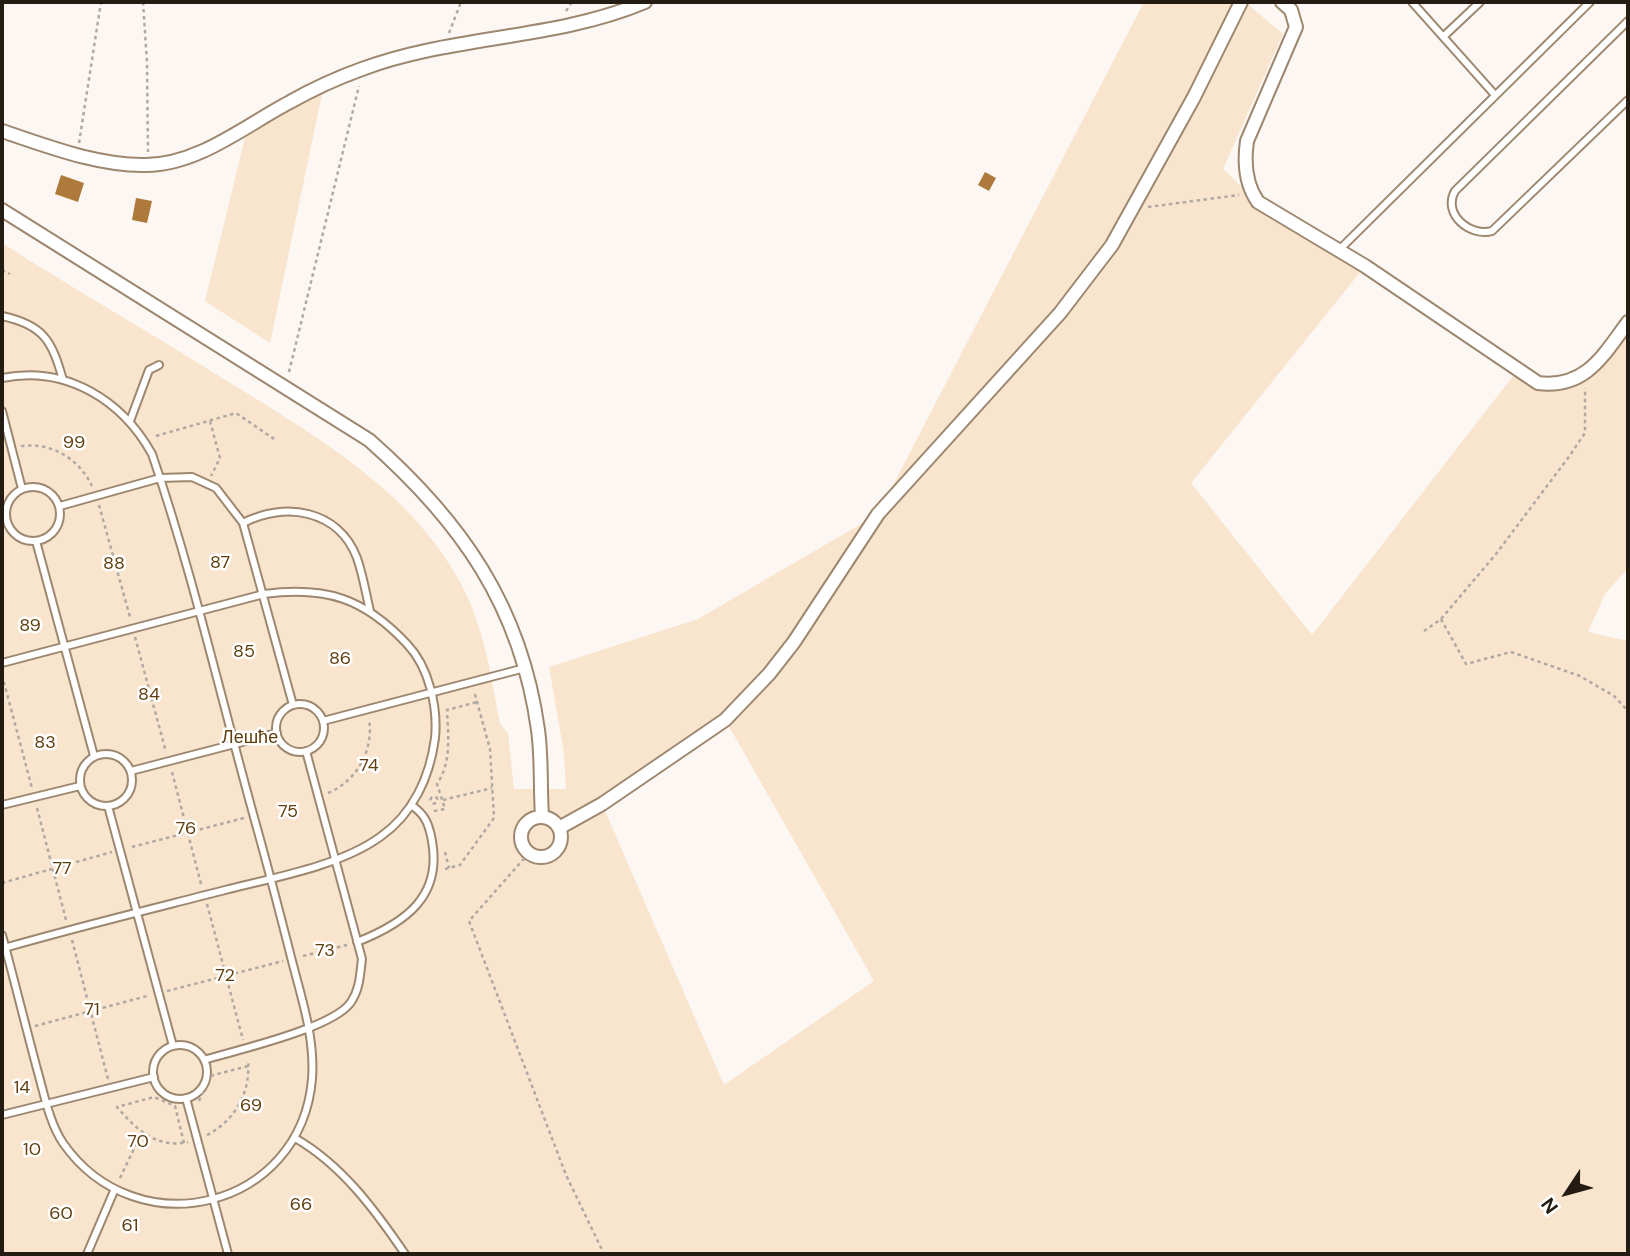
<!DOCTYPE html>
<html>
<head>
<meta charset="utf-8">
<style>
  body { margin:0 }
  #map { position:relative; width:1630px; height:1256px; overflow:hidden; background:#fcf7f2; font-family:"DM Sans",sans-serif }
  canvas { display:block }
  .frame { position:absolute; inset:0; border:4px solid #241c13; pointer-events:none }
  .north { position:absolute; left:1532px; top:1158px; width:70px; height:70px; -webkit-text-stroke:5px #fff; paint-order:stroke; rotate:234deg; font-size:19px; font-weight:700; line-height:28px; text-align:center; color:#241c13 }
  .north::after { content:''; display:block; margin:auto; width:24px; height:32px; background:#241c13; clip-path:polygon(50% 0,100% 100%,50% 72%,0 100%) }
</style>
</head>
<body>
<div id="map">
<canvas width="1630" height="1256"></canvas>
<div class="frame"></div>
<div class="north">N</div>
</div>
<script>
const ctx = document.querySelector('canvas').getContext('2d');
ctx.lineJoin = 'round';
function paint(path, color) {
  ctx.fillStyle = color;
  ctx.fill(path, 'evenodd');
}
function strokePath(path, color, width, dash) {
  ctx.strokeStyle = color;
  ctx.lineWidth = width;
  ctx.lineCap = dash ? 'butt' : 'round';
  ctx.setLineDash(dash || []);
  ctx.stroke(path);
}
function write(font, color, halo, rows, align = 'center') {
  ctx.font = font + ' "DM Sans",sans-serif';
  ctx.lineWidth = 5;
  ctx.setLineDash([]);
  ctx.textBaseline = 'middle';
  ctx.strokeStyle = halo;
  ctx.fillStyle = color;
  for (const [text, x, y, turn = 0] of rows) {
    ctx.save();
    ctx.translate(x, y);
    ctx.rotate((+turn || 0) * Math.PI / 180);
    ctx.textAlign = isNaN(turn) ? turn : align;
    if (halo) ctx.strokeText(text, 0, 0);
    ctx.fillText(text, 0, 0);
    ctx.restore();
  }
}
const green = new Path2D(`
  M 1144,2 L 1245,2 L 1283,34 L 1223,169 L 1258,202 L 1365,266 L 1191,483 L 1312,635 L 1517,371 L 1555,385 L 1585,375 L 1628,318 L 1628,568 L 1605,594 L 1588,632 L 1628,641 L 1628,1254 L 2,1254 L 2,243 C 75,290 151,333 224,379 C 312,434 409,488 460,582 C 484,626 491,675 500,724 L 508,733 L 514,789 L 566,789 L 564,753 L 549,667 L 698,619 L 878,514 ZM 726,721 L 874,981 L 724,1085 L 602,804 Z
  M 324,84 L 270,343 L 205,301 L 248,126 Z`);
const building = new Path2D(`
  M 985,172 L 996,178 L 989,191 L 978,185 Z
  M 61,175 L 84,183 L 78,202 L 55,194 Z
  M 136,198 L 152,201 L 147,223 L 132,220 Z`);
const path = new Path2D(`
  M 143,2 L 147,62 L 148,152
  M 566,11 L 572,2
  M 449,33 L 461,2
  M 79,143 L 101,2
  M 1148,207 L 1239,195
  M 2,270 L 10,274
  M 289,372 L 359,86
  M 210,421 L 220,458 L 211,476
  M 156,436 L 236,413 L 277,441
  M 21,446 C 52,442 79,459 92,486
  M 99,505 L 130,617
  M 1441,619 L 1466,664 L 1511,652 L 1580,676 L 1614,696 L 1628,711
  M 1424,631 L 1441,619 L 1496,554 L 1568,458 L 1585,433 L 1585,388
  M 135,637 L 166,752
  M 2,675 L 32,788
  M 172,772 L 201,884
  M 328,793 C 357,781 374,750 369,719
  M430.5 800a3.5 3.5 0 1 1 7 0a3.5 3.5 0 1 1-7 0Z
  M 443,800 L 492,788
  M 37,808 L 66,920
  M 434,811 L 445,809 L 437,784 C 452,762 448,735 447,710 L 477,702
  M 132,847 L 244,818
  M 445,852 L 449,868
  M 529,853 L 469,921 L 566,1175 L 604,1254
  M 445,869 L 460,865 L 494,818 L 490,749 L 474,691
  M 2,883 L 112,852
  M 207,904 L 243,1040
  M 72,940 L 108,1079
  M 303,956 L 347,945
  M 167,991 L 283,961
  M 35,1026 L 147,996
  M 199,1101 L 210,1076 L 248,1066
  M 207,1135 C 236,1120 251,1091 248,1060
  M 184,1143 L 175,1106 L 154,1097 L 117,1107 C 136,1129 156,1149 188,1142
  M 120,1178 L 141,1134`);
const lane = new Path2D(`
  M 1412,2 L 1495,95
  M 1628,21 L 1455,191 C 1442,214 1470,237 1492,231 L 1628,100
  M 1444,36 L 1480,2
  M 1338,251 L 1590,2
  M 2,316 C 44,325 52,341 63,380
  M 2,378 C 66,365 122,400 152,454 C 193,574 221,699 255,821 C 268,867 280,914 292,961 C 302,1000 315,1038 312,1079 C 301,1209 137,1249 63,1143 C 49,1122 44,1093 37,1069 C 25,1024 14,979 2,935
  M 2,411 L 22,489
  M 130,421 L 149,370 L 159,365
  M6 514a27 27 0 1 1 54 0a27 27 0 1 1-54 0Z
  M 60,506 L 160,478 L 192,477 L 216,488 L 243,523 L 293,705
  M 243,523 C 285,501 339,510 357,558 C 363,575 366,594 370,611
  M 36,541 L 94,756
  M 2,663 L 264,594 C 326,586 364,598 407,644 C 429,667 438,707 435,738 C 430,777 413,814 380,837 C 340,866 272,878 225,890 C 151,909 77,927 4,948
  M276 728a24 24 0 1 1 48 0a24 24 0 1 1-48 0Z
  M 323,721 L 525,668
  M80 780a26 26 0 1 1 52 0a26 26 0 1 1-52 0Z
  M 131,771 L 277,733
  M 2,805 L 80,786
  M 108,806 L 173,1046
  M 357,942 C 405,923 442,897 432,841 C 429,824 425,814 411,805
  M153 1072a27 27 0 1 1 54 0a27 27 0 1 1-54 0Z
  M 204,1060 C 237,1050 334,1028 351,1002 C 360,989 360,974 362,959 L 306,751
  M 186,1098 L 228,1254
  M 2,1115 L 154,1077
  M 295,1138 C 342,1165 375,1210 405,1254
  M 87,1254 L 114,1191`);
const street = new Path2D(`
  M 1282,2 L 1291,10 L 1296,27 L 1247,141 C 1244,162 1245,184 1258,202 L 1365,266 L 1538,383 C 1585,389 1603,356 1628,322
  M 2,131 C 47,146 98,166 146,165 C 198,165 246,125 290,102 C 313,89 337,78 362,69 C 453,35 555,40 645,2
  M 2,210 L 369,440 C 461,521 521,606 538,730 C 542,758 540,788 542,816
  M521 837a20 20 0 1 1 40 0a20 20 0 1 1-40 0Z
  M 559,828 L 602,804 L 725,720 L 769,674 L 794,642 L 878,514 L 1060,313 L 1112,245 L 1194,97 L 1241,2`);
const parkNames = [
  ["99",74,443],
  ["87",220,563],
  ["88",114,564],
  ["89",30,626],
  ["85",244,652],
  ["86",340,659],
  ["84",149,695],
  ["Лешће",250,738],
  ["83",45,743],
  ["74",369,766],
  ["75",288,812],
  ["76",186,829],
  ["77",62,869],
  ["73",325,951],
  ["72",225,976],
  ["71",92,1010],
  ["14",22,1088],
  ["69",251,1106],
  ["70",138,1142],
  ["10",32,1150],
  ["66",301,1205],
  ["60",61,1214],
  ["61",130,1226]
];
paint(green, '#f9e4cd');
paint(building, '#ad7a3c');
strokePath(lane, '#9d876f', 10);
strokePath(street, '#9d876f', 16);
strokePath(path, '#afa9a2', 2.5, [3.5, 3.5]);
strokePath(lane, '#fff', 6);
strokePath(street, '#fff', 12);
write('18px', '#613e0d', '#fff', parkNames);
</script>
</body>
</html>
